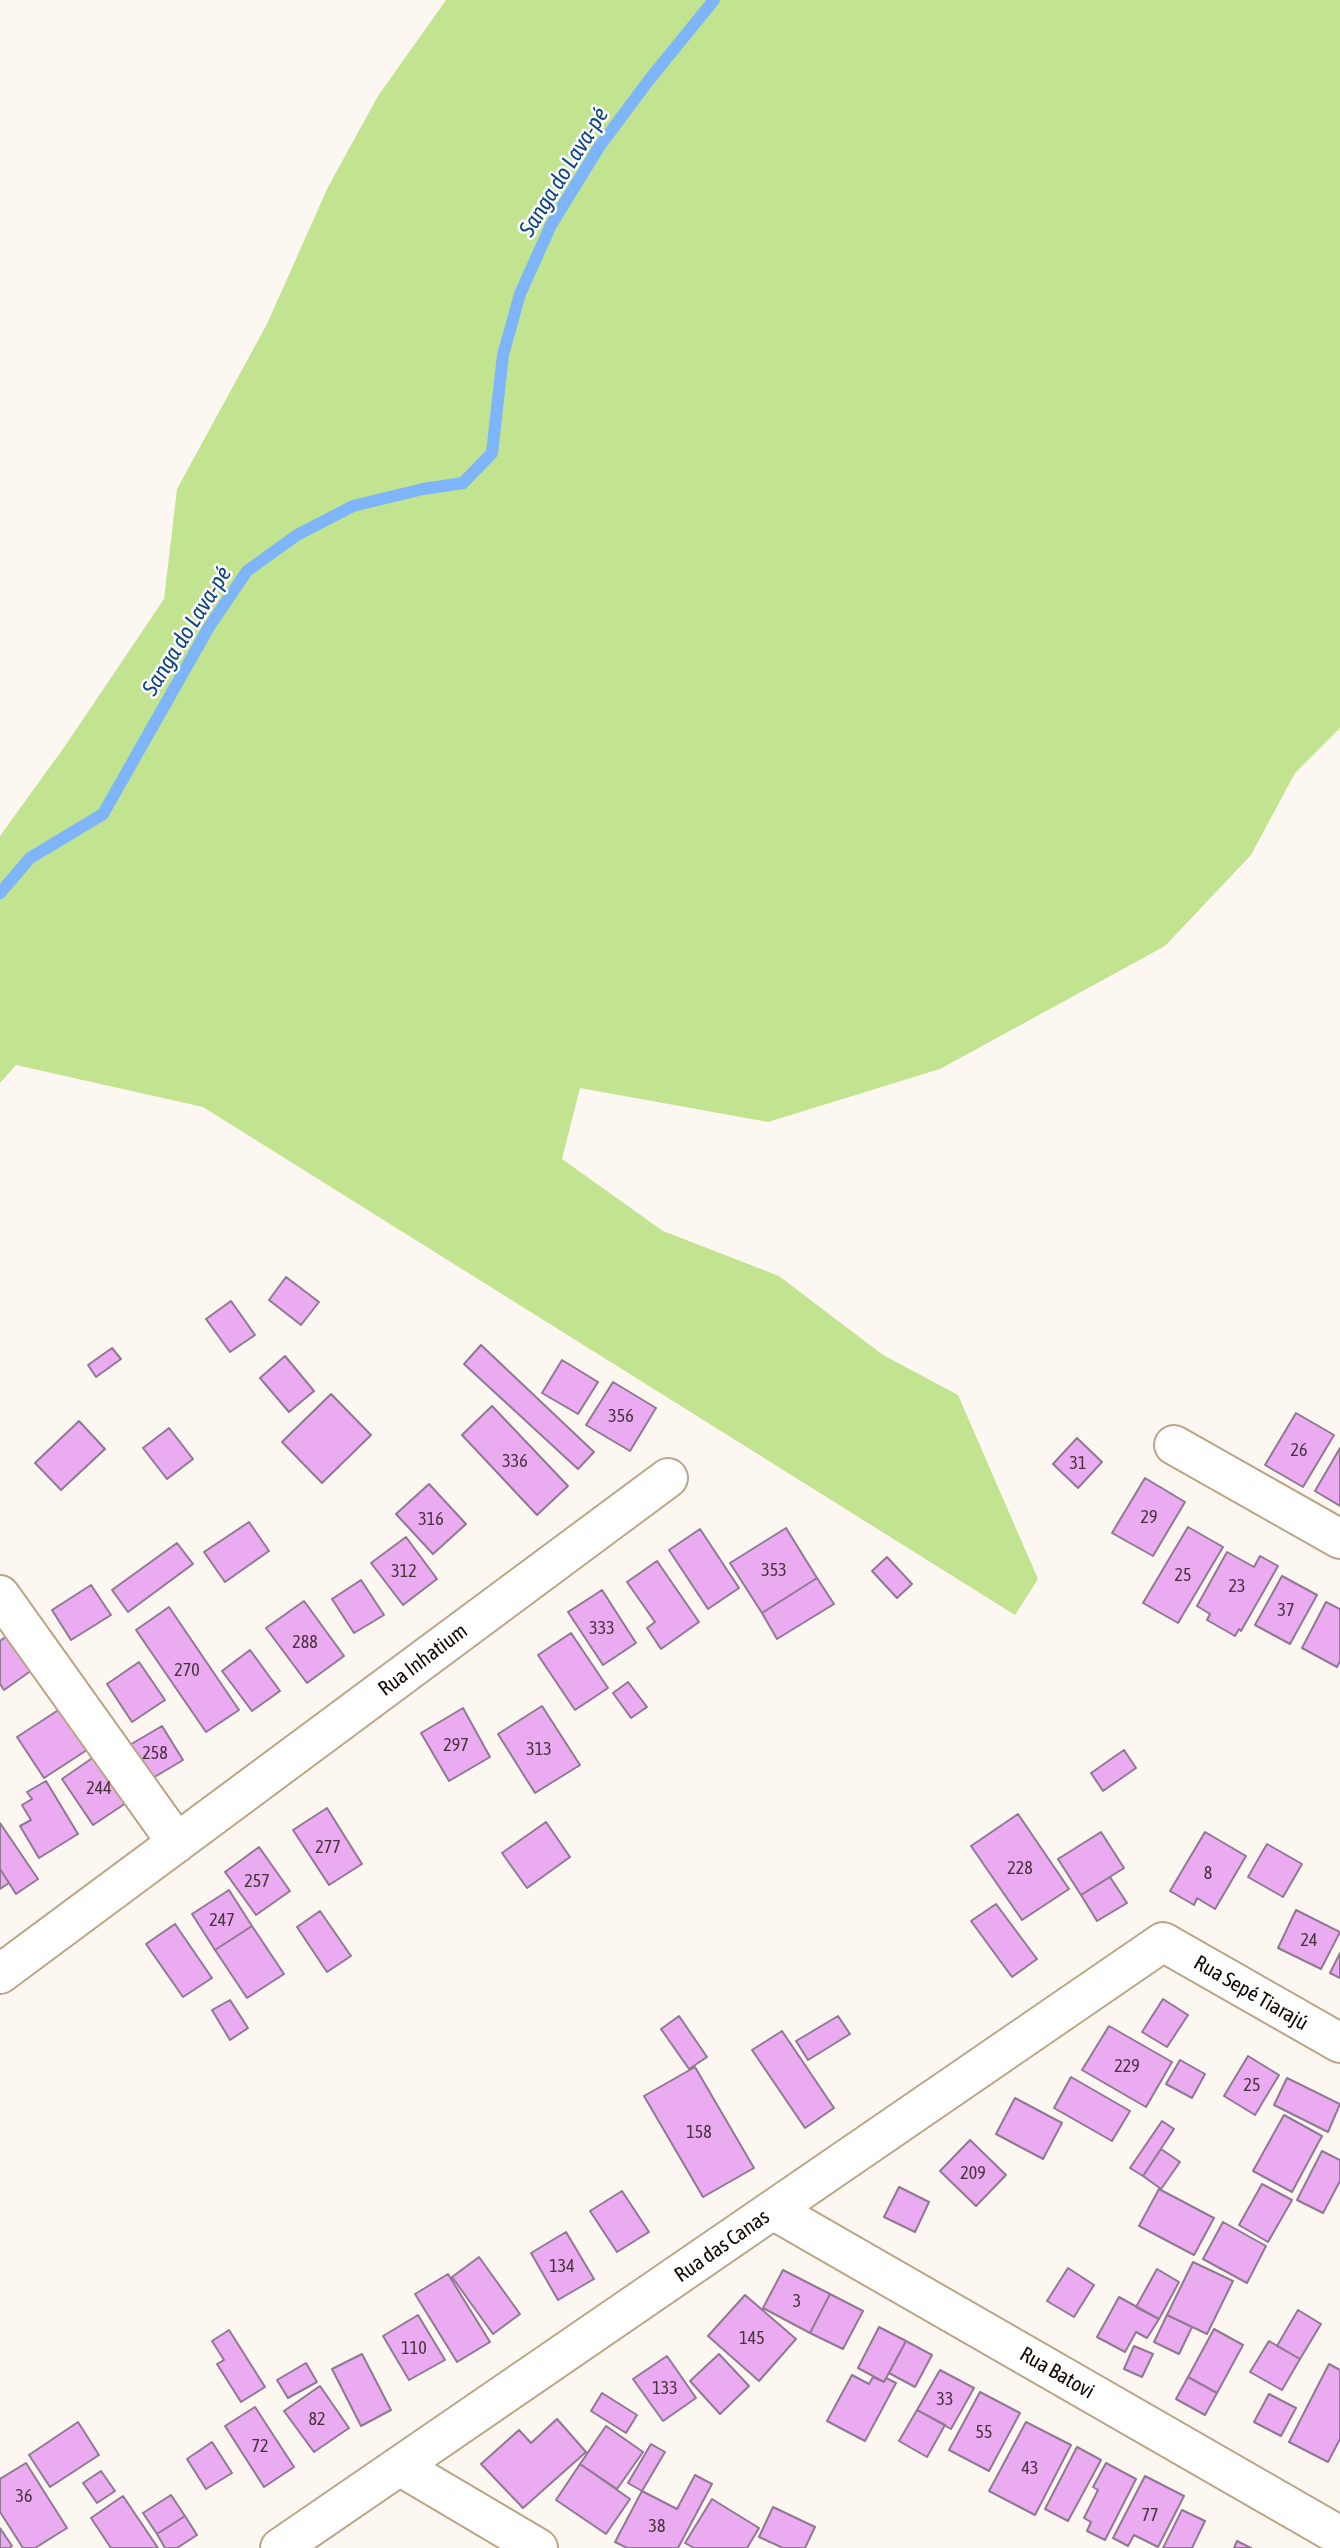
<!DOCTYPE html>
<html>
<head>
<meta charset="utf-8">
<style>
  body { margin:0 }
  canvas { display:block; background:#fcf7f1 }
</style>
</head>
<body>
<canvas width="1340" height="2548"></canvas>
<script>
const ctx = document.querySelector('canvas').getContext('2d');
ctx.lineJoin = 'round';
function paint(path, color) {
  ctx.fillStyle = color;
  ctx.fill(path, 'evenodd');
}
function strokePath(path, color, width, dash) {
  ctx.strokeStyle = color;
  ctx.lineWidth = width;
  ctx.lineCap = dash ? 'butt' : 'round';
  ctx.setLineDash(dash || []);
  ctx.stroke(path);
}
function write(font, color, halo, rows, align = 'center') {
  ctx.font = font + ' "Asap Condensed",sans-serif';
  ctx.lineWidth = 5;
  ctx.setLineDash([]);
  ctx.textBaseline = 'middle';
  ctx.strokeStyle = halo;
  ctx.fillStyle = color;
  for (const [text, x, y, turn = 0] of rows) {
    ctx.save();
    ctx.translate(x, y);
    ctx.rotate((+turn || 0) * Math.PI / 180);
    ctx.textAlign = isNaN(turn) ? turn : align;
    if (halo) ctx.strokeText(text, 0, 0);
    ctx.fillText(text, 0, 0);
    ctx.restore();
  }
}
const green = new Path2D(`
  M 446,0 L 1340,0 L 1340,728 L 1295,773 L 1251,855 L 1165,946 L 940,1069 L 768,1122 L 580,1088 L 562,1159 L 663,1231 L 779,1276 L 883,1355 L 958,1395 L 1038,1579 L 1015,1615 L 203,1107 L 16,1065 L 0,1083 L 0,836 L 65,746 L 164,599 L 177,489 L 267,324 L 328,187 L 378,96 Z`);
const stream = new Path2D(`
  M 0,893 L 30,858 L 103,814 L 209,627 L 247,571 L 297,535 L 353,506 L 423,489 L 463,483 L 492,453 L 503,355 L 520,294 L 551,225 L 599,147 L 649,80 L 714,0`);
const building = new Path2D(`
  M 286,1277 L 319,1302 L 301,1325 L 269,1300 Z
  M 231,1301 L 255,1335 L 230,1352 L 206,1319 Z
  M 481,1345 L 594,1452 L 578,1469 L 464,1364 Z
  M 112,1348 L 121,1359 L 96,1377 L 88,1365 Z
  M 285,1356 L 314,1391 L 289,1412 L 260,1378 Z
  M 562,1360 L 598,1382 L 578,1414 L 542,1393 Z
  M 613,1382 L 656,1408 L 630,1451 L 586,1425 Z
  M 331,1394 L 371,1435 L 322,1483 L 282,1442 Z
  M 492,1406 L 568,1486 L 537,1515 L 462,1435 Z
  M 1296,1413 L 1334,1435 L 1303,1487 L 1265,1465 Z
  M 79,1421 L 105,1449 L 61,1490 L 35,1463 Z
  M 169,1428 L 193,1459 L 167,1479 L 143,1448 Z
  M 1077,1438 L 1102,1462 L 1078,1488 L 1053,1464 Z
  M 1340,1448 L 1340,1506 L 1315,1491 Z
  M 1145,1478 L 1185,1502 L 1153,1556 L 1112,1533 Z
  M 429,1484 L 466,1524 L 433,1554 L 396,1514 Z
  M 249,1522 L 269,1551 L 225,1582 L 204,1552 Z
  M 1188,1527 L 1223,1547 L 1178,1623 L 1143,1603 Z
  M 786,1528 L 817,1578 L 762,1613 L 730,1563 Z
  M 700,1529 L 739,1588 L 708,1609 L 669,1550 Z
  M 406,1537 L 437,1579 L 403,1605 L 371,1563 Z
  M 177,1543 L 193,1564 L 128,1612 L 112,1590 Z
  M 1227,1552 L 1254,1567 L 1260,1556 L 1278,1566 L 1241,1631 L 1239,1629 L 1235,1636 L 1207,1620 L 1210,1614 L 1197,1606 Z
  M 887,1557 L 912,1584 L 897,1598 L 872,1571 Z
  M 657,1561 L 699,1622 L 661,1649 L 647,1628 L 655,1622 L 627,1582 Z
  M 1282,1576 L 1317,1595 L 1290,1644 L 1255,1625 Z
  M 817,1578 L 834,1604 L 777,1639 L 762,1613 Z
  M 361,1580 L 384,1615 L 354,1633 L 332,1599 Z
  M 91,1585 L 111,1615 L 71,1640 L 52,1610 Z
  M 602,1590 L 636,1643 L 603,1665 L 568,1612 Z
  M 304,1601 L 344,1656 L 307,1683 L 266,1628 Z
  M 1326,1602 L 1340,1609 L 1340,1661 L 1337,1667 L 1302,1648 Z
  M 169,1607 L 239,1710 L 206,1732 L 136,1630 Z
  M 16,1629 L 42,1663 L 4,1690 L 0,1684 L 0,1641 Z
  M 571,1633 L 608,1688 L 575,1710 L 538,1655 Z
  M 250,1650 L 280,1691 L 252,1711 L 222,1671 Z
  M 139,1662 L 165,1700 L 132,1722 L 107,1684 Z
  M 628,1682 L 647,1707 L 631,1718 L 613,1693 Z
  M 542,1706 L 580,1765 L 535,1793 L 498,1734 Z
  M 63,1707 L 90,1748 L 44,1778 L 17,1737 Z
  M 463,1708 L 490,1757 L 449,1781 L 421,1733 Z
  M 162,1726 L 183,1760 L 148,1781 L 128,1746 Z
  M 104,1750 L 135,1797 L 93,1825 L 62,1779 Z
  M 1124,1750 L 1136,1768 L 1103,1791 L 1091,1773 Z
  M 46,1781 L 78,1834 L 39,1858 L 20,1826 L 31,1820 L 22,1805 L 32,1799 L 27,1792 Z
  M 327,1808 L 362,1864 L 329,1885 L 293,1830 Z
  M 1018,1814 L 1069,1889 L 1022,1920 L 971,1846 Z
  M 546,1822 L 570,1857 L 527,1888 L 502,1853 Z
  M 0,1823 L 38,1879 L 16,1894 L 0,1869 Z
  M 1101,1832 L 1124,1868 L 1081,1895 L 1058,1859 Z
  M 1205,1832 L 1246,1856 L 1215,1909 L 1197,1898 L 1194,1905 L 1170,1891 Z
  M 1267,1844 L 1302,1864 L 1283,1897 L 1248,1877 Z
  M 259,1847 L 290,1891 L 256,1915 L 225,1872 Z
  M 0,1869 L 9,1883 L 0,1889 Z
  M 1110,1877 L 1127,1903 L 1097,1921 L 1081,1895 Z
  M 229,1890 L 252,1926 L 215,1950 L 192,1914 Z
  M 996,1904 L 1037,1959 L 1012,1977 L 971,1921 Z
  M 1296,1910 L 1340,1932 L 1321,1969 L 1278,1948 Z
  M 320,1911 L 351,1956 L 327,1972 L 297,1927 Z
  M 175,1924 L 212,1978 L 183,1997 L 146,1944 Z
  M 252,1926 L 284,1974 L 247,1998 L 215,1950 Z
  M 1340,1953 L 1340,1978 L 1330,1973 Z
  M 1163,1999 L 1188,2015 L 1167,2047 L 1142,2032 Z
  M 230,2000 L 248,2028 L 230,2040 L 212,2010 Z
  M 679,2016 L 707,2057 L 689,2069 L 661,2029 Z
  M 838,2016 L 850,2034 L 808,2060 L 796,2041 Z
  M 1109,2026 L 1172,2062 L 1146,2107 L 1082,2070 Z
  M 782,2031 L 834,2108 L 805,2128 L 752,2050 Z
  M 1248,2056 L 1279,2075 L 1255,2115 L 1224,2096 Z
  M 1180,2060 L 1205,2074 L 1192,2098 L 1166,2084 Z
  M 695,2067 L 754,2168 L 703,2197 L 644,2096 Z
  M 1071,2077 L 1130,2111 L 1112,2141 L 1054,2108 Z
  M 1287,2078 L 1340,2104 L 1328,2132 L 1274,2105 Z
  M 1015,2098 L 1062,2123 L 1043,2159 L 996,2134 Z
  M 1284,2115 L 1322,2136 L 1292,2192 L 1253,2171 Z
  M 1162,2121 L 1174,2129 L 1143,2176 L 1130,2168 Z
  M 970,2140 L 1006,2175 L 976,2206 L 940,2171 Z
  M 1161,2149 L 1180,2162 L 1161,2189 L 1143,2176 Z
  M 1322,2151 L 1340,2160 L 1340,2181 L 1323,2213 L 1297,2200 Z
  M 1262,2184 L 1292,2200 L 1268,2242 L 1239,2225 Z
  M 899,2187 L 929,2202 L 915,2232 L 884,2217 Z
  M 1159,2189 L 1214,2218 L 1194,2255 L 1139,2226 Z
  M 622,2191 L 649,2232 L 617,2252 L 590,2211 Z
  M 1223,2222 L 1266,2246 L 1247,2283 L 1203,2259 Z
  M 566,2232 L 594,2279 L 558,2300 L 531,2253 Z
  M 479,2257 L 520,2314 L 493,2334 L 452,2277 Z
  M 1193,2262 L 1233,2281 L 1207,2334 L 1167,2315 Z
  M 1068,2268 L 1094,2285 L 1074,2317 L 1047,2301 Z
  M 1157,2269 L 1179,2282 L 1159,2319 L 1136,2307 Z
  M 783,2270 L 830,2294 L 810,2333 L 763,2308 Z
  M 448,2274 L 490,2342 L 457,2362 L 415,2294 Z
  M 830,2294 L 863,2311 L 843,2349 L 810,2333 Z
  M 745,2295 L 796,2339 L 759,2381 L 708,2336 Z
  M 1119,2297 L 1159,2319 L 1147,2338 L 1136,2332 L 1125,2352 L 1097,2337 Z
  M 1298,2310 L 1321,2324 L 1300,2359 L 1277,2346 Z
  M 418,2315 L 445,2360 L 409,2380 L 383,2336 Z
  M 1167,2315 L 1192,2327 L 1179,2354 L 1154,2342 Z
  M 879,2327 L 906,2341 L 884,2382 L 858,2368 Z
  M 1214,2329 L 1243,2345 L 1217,2393 L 1188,2377 Z
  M 229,2330 L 265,2387 L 241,2402 L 217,2364 L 224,2360 L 212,2341 Z
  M 906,2341 L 932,2355 L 915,2387 L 889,2373 Z
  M 1269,2341 L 1300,2359 L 1282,2390 L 1250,2372 Z
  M 1134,2346 L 1153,2354 L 1142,2377 L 1124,2369 Z
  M 362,2354 L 391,2410 L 361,2426 L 332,2369 Z
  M 719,2354 L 749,2386 L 720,2414 L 690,2381 Z
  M 667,2356 L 696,2398 L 663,2421 L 633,2379 Z
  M 306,2363 L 317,2382 L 288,2398 L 277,2380 Z
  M 1329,2364 L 1340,2370 L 1340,2439 L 1328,2462 L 1289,2442 Z
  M 940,2370 L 974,2388 L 951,2429 L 917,2410 Z
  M 852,2375 L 869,2384 L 873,2377 L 884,2382 L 886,2378 L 896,2383 L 865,2441 L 827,2421 Z
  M 1188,2377 L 1217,2393 L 1205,2415 L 1176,2399 Z
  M 320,2386 L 349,2428 L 314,2452 L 284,2411 Z
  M 980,2392 L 1020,2413 L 989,2471 L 949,2450 Z
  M 602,2393 L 637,2415 L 626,2433 L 591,2411 Z
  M 1269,2394 L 1296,2408 L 1281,2436 L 1254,2422 Z
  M 255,2407 L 294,2467 L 264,2487 L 225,2426 Z
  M 917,2410 L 945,2425 L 927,2457 L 899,2441 Z
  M 557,2419 L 586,2452 L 523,2508 L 481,2464 L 519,2430 L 531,2443 Z
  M 78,2422 L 99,2455 L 50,2487 L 29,2455 Z
  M 1026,2422 L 1071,2445 L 1035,2515 L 989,2491 Z
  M 606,2426 L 643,2452 L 617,2489 L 580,2464 Z
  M 212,2442 L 232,2473 L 206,2489 L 187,2459 Z
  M 651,2444 L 665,2452 L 642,2491 L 628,2483 Z
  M 1077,2447 L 1101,2460 L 1068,2521 L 1045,2509 Z
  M 26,2463 L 67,2528 L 35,2548 L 23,2548 L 0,2512 L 0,2479 Z
  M 1106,2463 L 1136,2479 L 1105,2540 L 1087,2531 L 1091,2522 L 1084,2518 L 1098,2490 L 1093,2487 Z
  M 580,2464 L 630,2499 L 606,2534 L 556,2500 Z
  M 101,2471 L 115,2491 L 97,2503 L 83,2483 Z
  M 695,2475 L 712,2484 L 678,2548 L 627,2548 L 615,2542 L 642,2491 L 677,2509 Z
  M 1145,2476 L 1184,2496 L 1158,2547 L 1134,2535 L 1128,2546 L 1113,2538 Z
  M 171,2495 L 185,2516 L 157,2534 L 143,2513 Z
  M 123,2496 L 158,2548 L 111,2548 L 91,2518 Z
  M 712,2499 L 759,2528 L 747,2548 L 694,2548 L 685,2543 Z
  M 773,2507 L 815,2527 L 805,2548 L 783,2548 L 759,2537 Z
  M 1182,2510 L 1205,2521 L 1192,2548 L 1163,2548 Z
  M 185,2516 L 197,2535 L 177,2548 L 165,2548 L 157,2534 Z
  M 0,2528 L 12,2546 L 9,2548 L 0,2548 Z
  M 1237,2541 L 1251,2548 L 1234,2548 Z`);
const minor = new Path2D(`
  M 1174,1445 L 1340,1539
  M 0,1595 L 177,1843
  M 0,1974 L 668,1478
  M 773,2210 L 1340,2536
  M 401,2467 L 538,2548
  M 280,2548 L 1163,1942 L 1340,2043`);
const numberNames = [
  ["356",621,1416],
  ["26",1299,1450],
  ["336",515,1461],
  ["31",1078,1463],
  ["29",1149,1517],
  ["316",431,1519],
  ["353",774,1570],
  ["312",404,1571],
  ["25",1183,1575],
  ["23",1237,1586],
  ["37",1286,1610],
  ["333",602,1628],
  ["288",305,1642],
  ["270",187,1670],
  ["297",456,1745],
  ["313",539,1749],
  ["258",155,1753],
  ["244",99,1788],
  ["277",328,1847],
  ["228",1020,1868],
  ["8",1208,1873],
  ["257",257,1881],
  ["247",222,1920],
  ["24",1309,1940],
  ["229",1127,2066],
  ["25",1252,2085],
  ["158",699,2132],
  ["209",973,2173],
  ["134",562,2266],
  ["3",797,2301],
  ["145",752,2338],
  ["110",414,2348],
  ["133",665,2388],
  ["33",945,2399],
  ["82",317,2419],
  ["55",984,2432],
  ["72",260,2446],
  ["43",1030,2468],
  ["36",24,2496],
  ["77",1150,2515],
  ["38",657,2526]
];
const streetNames = [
  ["Rua Inhatium",423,1660,-37],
  ["Rua Sepé Tiarajú",1251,1993,30],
  ["Rua das Canas",722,2246,-35],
  ["Rua Batovi",1057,2373,30]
];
const waterNames = [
  ["Sanga do Lava-pé",564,172,-58],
  ["Sanga do Lava-pé",187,631,-58]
];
paint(green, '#c2e490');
strokePath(stream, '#7eb4fa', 12);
paint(building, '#eaabf1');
strokePath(building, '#917893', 2);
strokePath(minor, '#bca587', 42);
strokePath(minor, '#fff', 38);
write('18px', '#48323e', null, numberNames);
write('21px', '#120a02', '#fff', streetNames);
write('italic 23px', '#0f4482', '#fff', waterNames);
</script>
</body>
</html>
